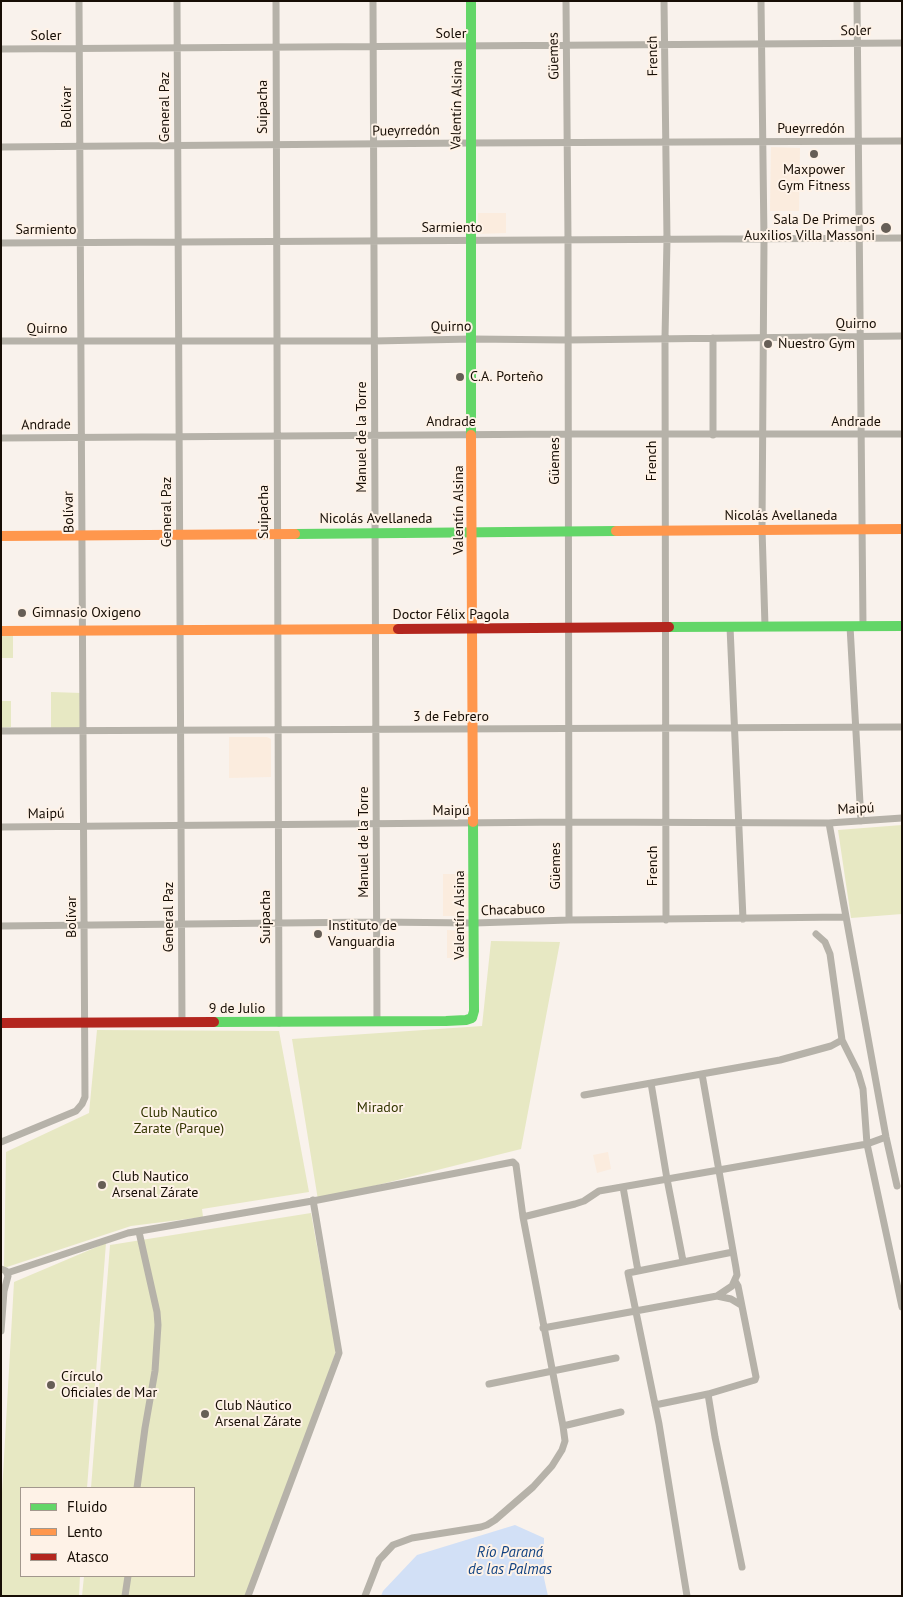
<!DOCTYPE html>
<meta charset="utf-8">
<style>
body{margin:0}
#map{position:relative;width:903px;height:1597px;overflow:hidden;background:#f9f2ec;font-family:"PT Sans",sans-serif}
canvas{display:block}
.frame{position:absolute;inset:0;border:2px solid #170e05;pointer-events:none}
.legend{position:absolute;left:20px;top:1487px;width:175px;height:90px;box-sizing:border-box;background:#fef2e7;border:1px solid #a2978d;margin:0;padding:6px 9px;list-style:none;font-size:15px;color:#170e05}
.legend li{display:flex;align-items:center;gap:10px;height:25px}
.legend b{width:25px;border:1px solid #a2978d}
</style>
<div id="map">
<canvas width="903" height="1597"></canvas>
<div class="frame"></div>
<ul class="legend">
<li><b style="height:6px;background:#63d668"></b>Fluido</li>
<li><b style="height:6px;background:#ff974d"></b>Lento</li>
<li><b style="height:6px;background:#b3261e"></b>Atasco</li>
</ul>
</div>
<script>
const g = document.querySelector('canvas').getContext('2d');
g.lineJoin = 'round';
function fillPath(path, color) { g.fillStyle = color; g.fill(path, 'evenodd'); }
const toPath = rows => new Path2D(rows.map(r => 'M' + r).join(''));
function stroke(path, color, width, dash) { g.strokeStyle = color; g.lineWidth = width; g.lineCap = dash ? 'butt' : 'round'; g.setLineDash(dash || []); g.stroke(path); }
function drawText(font, color, halo, rows, align = 'center') {
  g.font = font + ' "PT Sans",sans-serif'; g.lineWidth = 4; g.setLineDash([]); g.textBaseline = 'middle'; g.strokeStyle = halo; g.fillStyle = color; for (const [text, x, y, turn = 0] of rows) {
    g.save(); g.translate(x, y); g.rotate((+turn || 0) * Math.PI / 180); g.textAlign = isNaN(turn) ? turn : align; if (halo) g.strokeText(text, 0, 0); g.fillText(text, 0, 0); g.restore();
  }
}
const built = toPath([
 [771,147,800,148,799,211,770,211],
 [506,213,506,233,478,234,478,213],
 [229,737,267,737,271,739,271,777,229,778],
 [443,874,469,874,469,916,443,916],
 [447,930,469,931,468,958,447,958],
 [608,1152,611,1169,597,1173,593,1155]
]);
const green = toPath([
 [1,635,13,635,13,658,1,658],
 [51,692,82,693,81,730,51,730],
 [1,701,11,701,11,727,1,728],
 [902,825,902,914,851,918,838,830],
 [491,941,560,942,521,1149,318,1200,292,1039,482,1026],
 [97,1030,279,1031,309,1192,202,1209,203,1217,131,1226,4,1268,6,1152,89,1113],
 [311,1213,336,1351,251,1596,82,1596,84,1576,194,1576,194,1488,91,1488,110,1245],
 [106,1243,87,1488,21,1488,21,1576,80,1576,79,1596,1,1596,1,1510,14,1282]
]);
const water = toPath([
 [515,1525,544,1538,544,1578,548,1596,381,1596,383,1591,417,1555]
]);
const street = toPath([
 [177,1,182,1023],
 [276,1,279,1023],
 [373,1,377,1022],
 [566,1,568,240,569,920],
 [664,1,667,239,665,338,666,920],
 [761,1,764,240,762,529,765,626],
 [857,1,863,626],
 [1,49,902,43],
 [1,147,470,143,902,141],
 [1,243,902,238],
 [1,341,374,341,472,339,567,340,902,336],
 [713,435,713,338],
 [1,438,567,434,902,434],
 [850,626,861,821],
 [730,627,743,919],
 [1,731,902,727],
 [829,823,886,1137,897,1186],
 [1,827,569,822,829,823,902,818],
 [1,926,376,922,474,923,569,920,846,917],
 [816,934,825,942,830,954,842,1040,858,1072,863,1089,867,1144,902,1307],
 [651,1083,667,1179,683,1261],
 [584,1095,780,1060,831,1046,842,1040],
 [1,1142,76,1111,82,1104,85,1097,79,1],
 [623,1187,638,1271],
 [523,1217,575,1204,584,1201,599,1191,867,1144,886,1137],
 [1,1269,6,1271,8,1276,4,1291,1,1331],
 [7,1273,128,1233,318,1200,513,1162,516,1165,523,1217,563,1426,565,1441,562,1450,552,1466,533,1487,495,1520,487,1525,481,1527,412,1538,393,1545,379,1560,365,1596],
 [717,1296,731,1299,741,1305],
 [543,1328,717,1296,732,1286,737,1275,736,1268,702,1074],
 [489,1384,616,1358],
 [708,1394,715,1437,742,1567],
 [655,1405,708,1394,755,1380,756,1377,738,1286,735,1281],
 [563,1426,621,1412],
 [137,1488,145,1428,155,1371,158,1325,157,1312,139,1232],
 [125,1596,128,1576],
 [248,1596,339,1353,313,1200],
 [687,1596,659,1424,628,1273,733,1252]
]);
const fast = toPath([
 [471,1,471,435],
 [295,534,616,531],
 [669,627,902,626],
 [214,1022,446,1021,466,1020,472,1018,474,1011,473,822]
]);
const slow = toPath([
 [471,435,473,822],
 [616,531,902,529],
 [1,536,295,534],
 [1,631,398,629]
]);
const jam = toPath([
 [398,629,669,627],
 [1,1023,214,1022]
]);
const markers = [
 [814,154,5,"#665e56"],
 [886,228,6,"#665e56"],
 [768,344,5,"#665e56"],
 [460,377,5,"#665e56"],
 [22,613,5,"#665e56"],
 [318,934,5,"#665e56"],
 [102,1185,5,"#665e56"],
 [51,1385,5,"#665e56"],
 [205,1414,5,"#665e56"]
];
const streetNames = [
 ["Soler",856,31,-1],
 ["Soler",451,34],
 ["Soler",46,36],
 ["Güemes",554,56,-91],
 ["French",653,56,-91],
 ["Valentín Alsina",457,105,-89],
 ["Bolívar",67,107,-90],
 ["General Paz",165,107,-90],
 ["Suipacha",263,107,-90],
 ["Pueyrredón",811,129],
 ["Pueyrredón",406,131,-1],
 ["Sarmiento",452,228],
 ["Sarmiento",46,230],
 ["Quirno",856,324],
 ["Quirno",451,327,-1],
 ["Quirno",47,329],
 ["Andrade",451,422],
 ["Andrade",856,422],
 ["Andrade",46,425,-1],
 ["Manuel de la Torre",362,437,-90],
 ["Güemes",555,461,-90],
 ["French",652,461,-90],
 ["Valentín Alsina",459,510,-90],
 ["Bolívar",69,512,-91],
 ["General Paz",167,512,-90],
 ["Suipacha",264,512,-90],
 ["Nicolás Avellaneda",781,516],
 ["Nicolás Avellaneda",376,519],
 ["Doctor Félix Pagola",451,615],
 ["3 de Febrero",451,717],
 ["Maipú",856,809,-3],
 ["Maipú",451,811],
 ["Maipú",46,814,-1],
 ["Manuel de la Torre",364,842,-90],
 ["Güemes",556,866,-90],
 ["French",653,866,-90],
 ["Chacabuco",513,910,-2],
 ["Valentín Alsina",460,915,-90],
 ["Bolívar",72,917,-90],
 ["General Paz",169,917,-90],
 ["Suipacha",266,917,-90],
 ["9 de Julio",237,1009]
];
const poiNames = [
 ["Maxpower",814,170,"center"],
 ["Gym Fitness",814,186,"center"],
 ["Sala De Primeros",875,220,"right"],
 ["Auxilios Villa Massoni",875,236,"right"],
 ["Nuestro Gym",778,344],
 ["C.A. Porteño",470,377],
 ["Gimnasio Oxigeno",32,613],
 ["Instituto de",328,926],
 ["Vanguardia",328,942],
 ["Club Nautico",112,1177],
 ["Arsenal Zárate",112,1193],
 ["Círculo",61,1377],
 ["Oficiales de Mar",61,1393],
 ["Club Náutico",215,1406],
 ["Arsenal Zárate",215,1422]
];
const parkNames = [
 ["Mirador",380,1108],
 ["Club Nautico",179,1113],
 ["Zarate (Parque)",179,1129]
];
const waterNames = [
 ["Río Paraná",510,1553],
 ["de las Palmas",510,1570]
];
fillPath(built, '#fbecde');
fillPath(green, '#e7e8c3');
fillPath(water, '#d2e0f6');
stroke(street, '#b6b2a9', 7);
stroke(fast, '#63d668', 10);
stroke(slow, '#ff974d', 10);
stroke(jam, '#b3261e', 10);
for (const [x, y, r, color] of markers) { const dot = new Path2D(); dot.arc(x, y, r, 0, 2 * Math.PI); g.fillStyle = color; g.fill(dot); stroke(dot, '#fef2e7', 2); }
drawText('14px', '#170e05', '#fef2e7', streetNames);
drawText('14px', '#170e05', '#fef2e7', poiNames, 'left');
drawText('14px', '#323500', '#fef2e7', parkNames);
drawText('italic 15px', '#124382', '#fef2e7', waterNames);
</script>
